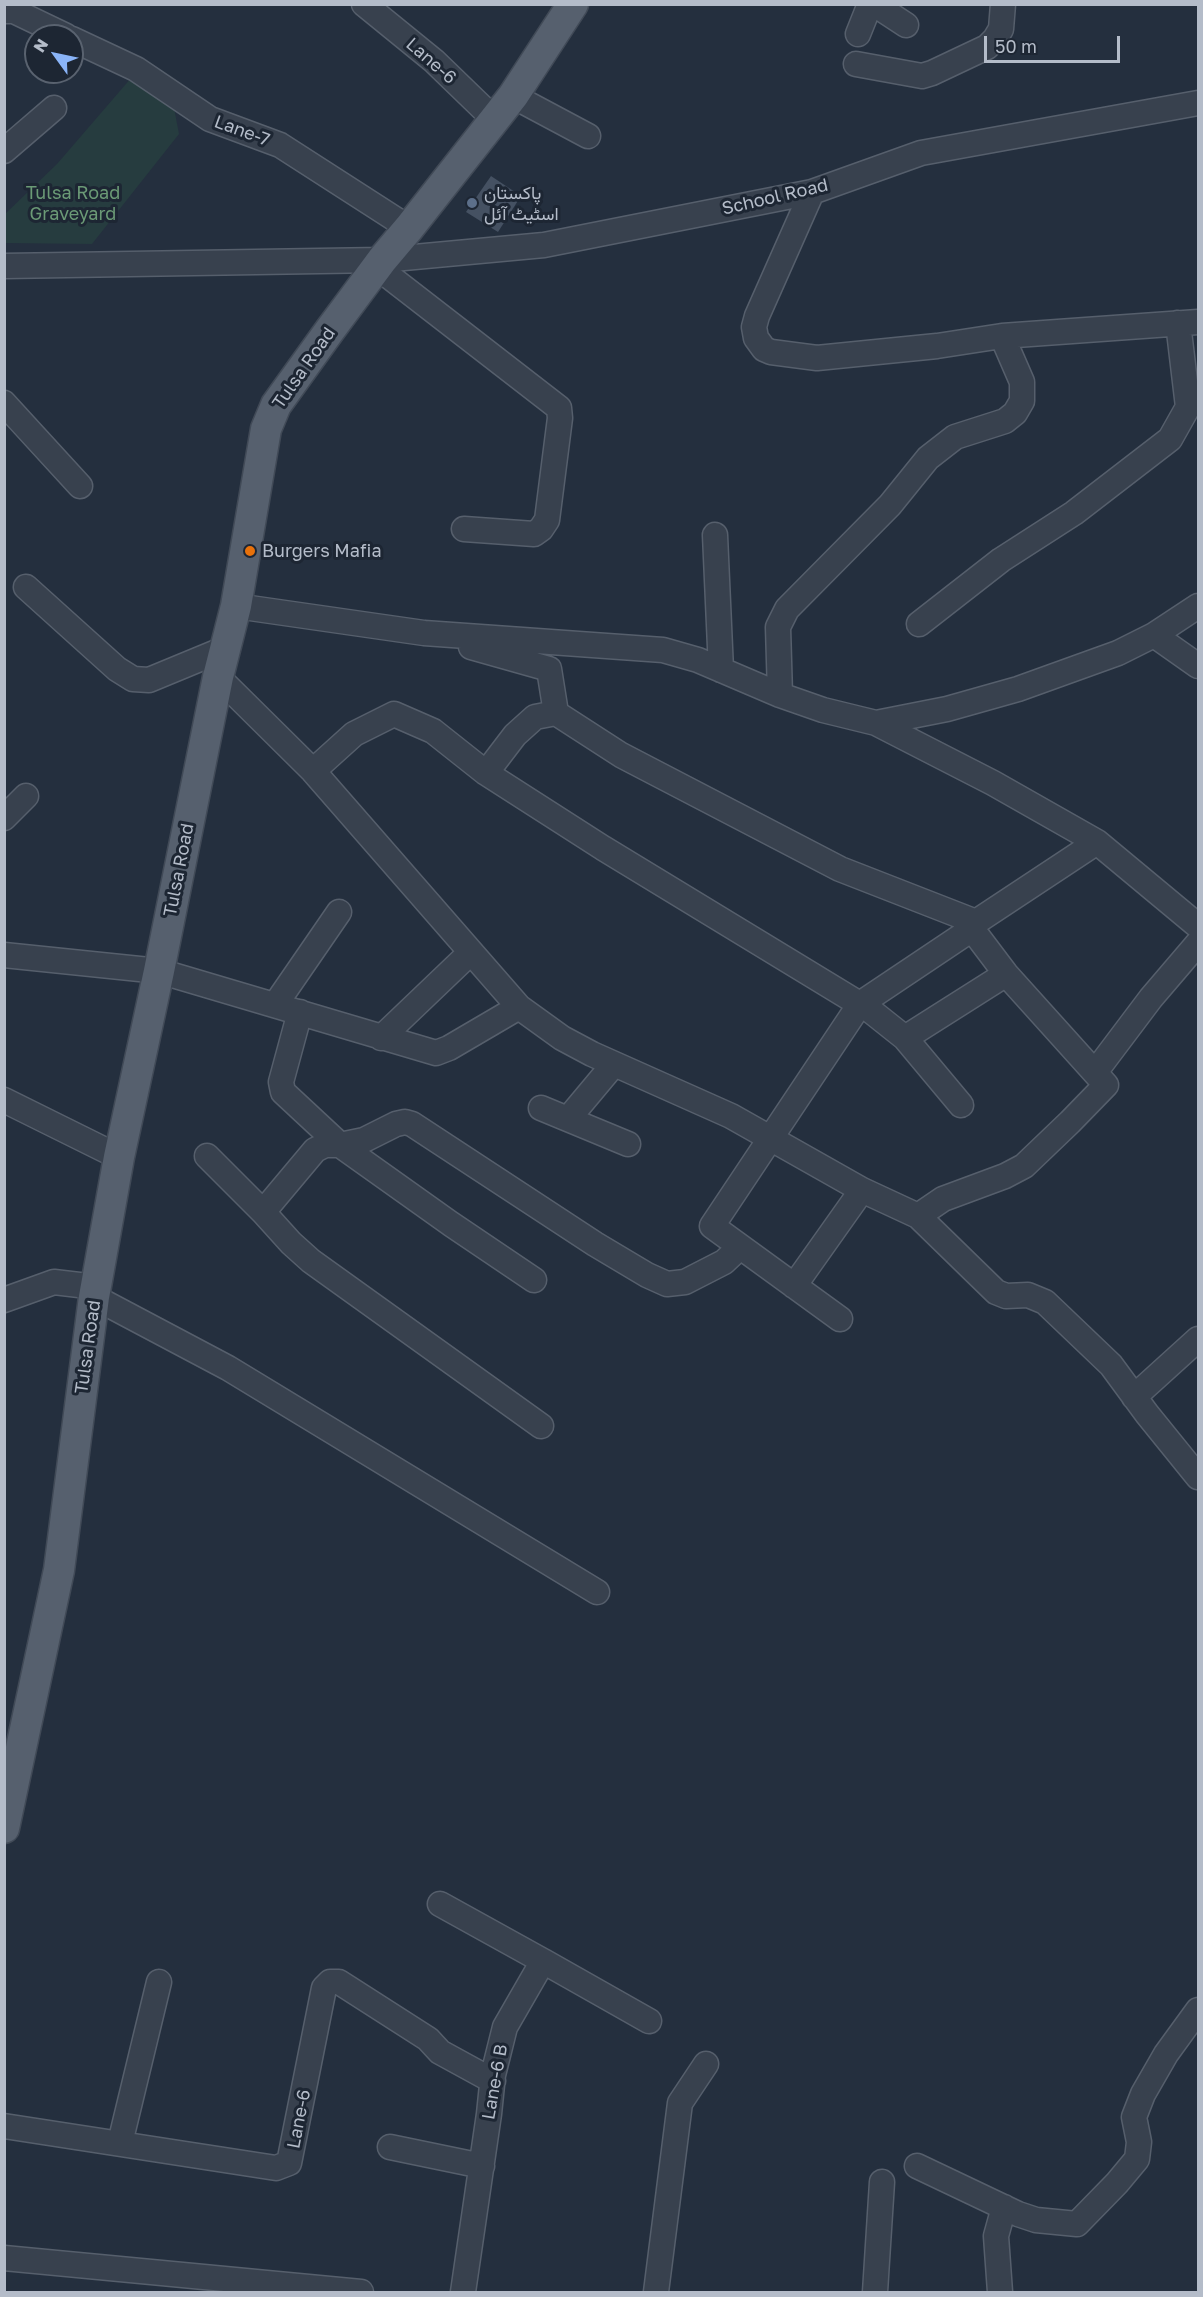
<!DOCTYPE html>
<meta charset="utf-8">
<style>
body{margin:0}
#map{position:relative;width:1203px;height:2297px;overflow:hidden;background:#242f3e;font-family:"Golos Text",sans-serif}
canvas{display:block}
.frame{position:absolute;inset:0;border:6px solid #b4bcc9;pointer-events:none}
.north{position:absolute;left:24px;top:24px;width:60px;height:60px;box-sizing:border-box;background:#1d2633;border:2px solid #59626f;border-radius:50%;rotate:303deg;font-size:16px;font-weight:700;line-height:24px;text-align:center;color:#b4bcc9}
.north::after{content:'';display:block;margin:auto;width:21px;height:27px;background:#8ab4f8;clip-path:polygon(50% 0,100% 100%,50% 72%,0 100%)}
.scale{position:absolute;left:984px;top:36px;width:136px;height:27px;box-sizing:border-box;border:3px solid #b4bcc9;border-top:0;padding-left:8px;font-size:18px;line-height:21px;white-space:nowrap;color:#b4bcc9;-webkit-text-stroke:4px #1d2633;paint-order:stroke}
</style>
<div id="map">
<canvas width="1203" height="2297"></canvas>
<div class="frame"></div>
<div class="north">N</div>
<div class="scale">50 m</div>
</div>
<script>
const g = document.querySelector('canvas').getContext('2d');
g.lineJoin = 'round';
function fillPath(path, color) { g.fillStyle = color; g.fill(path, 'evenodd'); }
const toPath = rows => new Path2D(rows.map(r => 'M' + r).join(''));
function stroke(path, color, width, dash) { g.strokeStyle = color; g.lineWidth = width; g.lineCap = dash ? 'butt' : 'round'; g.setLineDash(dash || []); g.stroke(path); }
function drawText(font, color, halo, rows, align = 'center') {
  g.font = font + ' "Golos Text",Vazirmatn,sans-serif'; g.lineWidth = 6; g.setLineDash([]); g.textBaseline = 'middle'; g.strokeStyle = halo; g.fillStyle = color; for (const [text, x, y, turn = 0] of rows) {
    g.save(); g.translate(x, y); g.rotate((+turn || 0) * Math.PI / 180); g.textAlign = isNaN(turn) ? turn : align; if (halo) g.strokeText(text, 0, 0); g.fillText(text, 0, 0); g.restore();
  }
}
const green = toPath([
 [138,70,171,92,179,134,92,244,5,243,5,214,57,164]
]);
const building = toPath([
 [491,176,521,196,498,232,466,212]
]);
const minor = toPath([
 [364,4,434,61,495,120],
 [874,4,906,25],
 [4,11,14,11,66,36],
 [858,34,870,4],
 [72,39,136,69,210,119,280,145,409,228],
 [856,64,922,76,932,73,987,47,995,39,1001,29,1003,4],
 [513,96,588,136],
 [4,151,54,108],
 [812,192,757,316,754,327,756,338,764,349,771,352,817,358,937,346,1002,336,1198,322],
 [4,266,382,260,544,245,812,192,921,153,1198,103],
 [377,267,559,408,560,418,547,520,541,529,534,534,464,529],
 [4,403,80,486],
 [715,535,721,670],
 [26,587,117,669,133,679,149,680,224,649],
 [236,606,424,633,663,650,698,660,780,695,823,710,876,723,947,709,1018,689,1118,653,1154,635,1198,606],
 [919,624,1001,560,1074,513,1170,439,1188,407,1178,323],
 [1154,635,1198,666],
 [471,647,549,669,556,713],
 [218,677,313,771,519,1007,562,1038,592,1054,731,1116,862,1190,918,1216,996,1292,1006,1296,1028,1295,1045,1302,1111,1365,1147,1414,1198,1477],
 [780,695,778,627,787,609,890,505,928,458,955,437,1005,421,1015,413,1022,401,1022,382,1002,336],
 [876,723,993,783,1097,842,1198,926],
 [313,771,354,734,394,714,433,731,486,773,603,848,871,1011,905,1038,961,1105],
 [486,773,515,735,535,717,556,713,621,755,840,869,976,922],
 [4,818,26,796],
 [4,955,159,971,436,1053,449,1048,519,1007],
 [275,1005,339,912],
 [300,1012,281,1082,283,1092,340,1145,451,1224,534,1280],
 [381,1038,470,953],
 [905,1038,1006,974],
 [1096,1071,1151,998,1198,943],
 [4,1100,119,1157],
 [541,1108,628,1144],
 [568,1119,614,1064],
 [207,1156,263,1212,291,1243,311,1261,541,1426],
 [263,1212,315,1150,325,1145,340,1145,364,1140,396,1124,405,1122,412,1124,595,1244,647,1275,667,1284,685,1282,724,1262,740,1247],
 [918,1216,943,1199,1005,1176,1024,1166,1070,1122,1106,1085,1006,974,972,929],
 [794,1286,862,1190],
 [94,1297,228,1368,597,1592],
 [4,1300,54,1282,96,1287],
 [840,1319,712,1226,860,1004,972,929,976,922,1097,842],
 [1134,1397,1198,1339],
 [440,1904,543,1961,505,2027,493,2075,489,2114,463,2292],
 [543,1961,649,2021],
 [4,2126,276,2168,289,2163,324,1988,330,1982,339,1982,428,2039,440,2052,493,2081],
 [120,2143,159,1982],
 [390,2147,482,2166],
 [917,2166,1018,2214,1036,2220,1077,2224,1117,2183,1137,2159,1139,2142,1134,2117,1143,2094,1166,2054,1198,2010],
 [4,2258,361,2292],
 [656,2292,680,2103,706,2064],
 [875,2292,882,2182],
 [1000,2292,996,2236,1004,2207]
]);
const major = toPath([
 [4,1828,59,1570,94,1297,119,1157,159,971,218,677,236,606,266,429,276,405,330,330,382,260,409,228,513,96,573,4]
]);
const markers = [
 [472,203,6,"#5c6f8a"],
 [250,551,6,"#e8710a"]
];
const streetNames = [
 ["Lane-6",431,61,41],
 ["Lane-7",242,131,20],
 ["School Road",775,197,-13],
 ["Tulsa Road",304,368,-55],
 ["Tulsa Road",179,870,-79],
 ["Tulsa Road",88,1347,-82],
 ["Lane-6 B",495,2082,-80],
 ["Lane-6",299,2119,-79]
];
const parkNames = [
 ["Tulsa Road",73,193],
 ["Graveyard",73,214]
];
const poiNames = [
 ["پاکستان",484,193],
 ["اسٹیٹ آئل",484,214],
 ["Burgers Mafia",262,551]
];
fillPath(green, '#263c3f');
fillPath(building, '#455162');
stroke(minor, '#565f6c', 27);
stroke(major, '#414a57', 33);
stroke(minor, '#38414e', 24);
stroke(major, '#56606e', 30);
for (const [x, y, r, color] of markers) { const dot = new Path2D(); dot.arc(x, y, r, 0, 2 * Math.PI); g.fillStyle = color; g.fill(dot); stroke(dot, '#1d2633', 2); }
drawText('18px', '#b4bcc9', '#1d2633', streetNames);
drawText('18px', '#6b9a76', '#1d2633', parkNames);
drawText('18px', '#b4bcc9', '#1d2633', poiNames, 'left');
</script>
